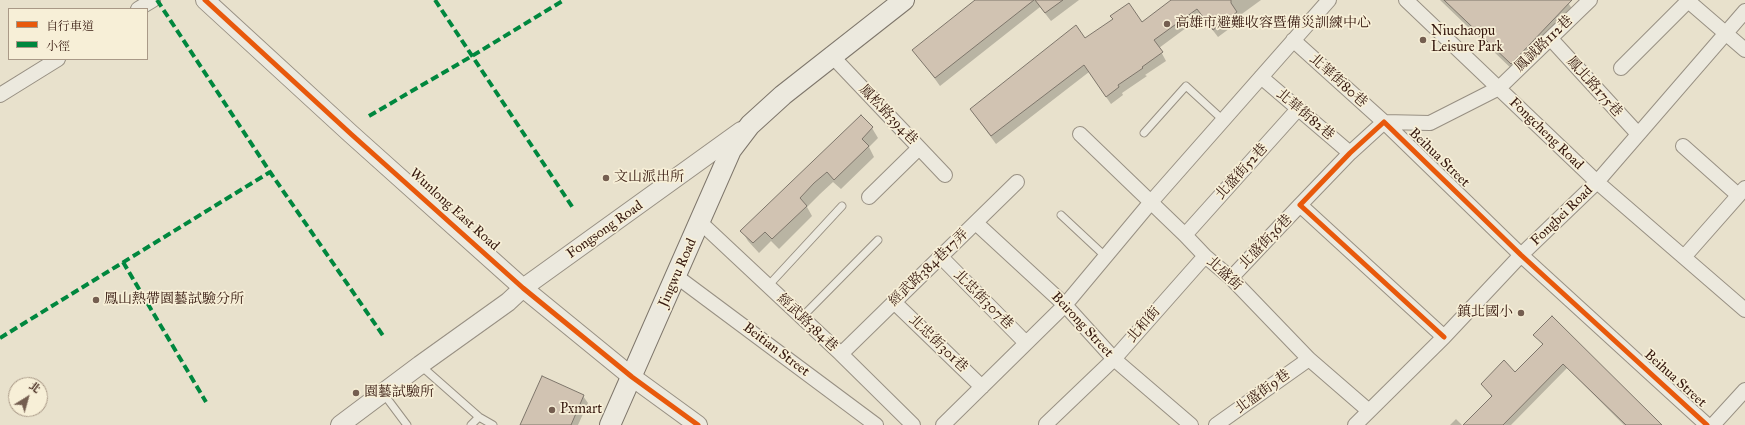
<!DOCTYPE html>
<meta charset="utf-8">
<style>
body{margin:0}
#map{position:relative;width:1745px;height:425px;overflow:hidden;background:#e8e1cc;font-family:"IM FELL Great Primer","Noto Serif TC",serif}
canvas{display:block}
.legend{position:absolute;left:8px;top:8px;width:140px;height:52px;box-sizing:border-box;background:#f7efd7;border:1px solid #a99987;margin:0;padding:5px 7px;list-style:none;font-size:12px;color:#35180e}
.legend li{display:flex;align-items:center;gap:8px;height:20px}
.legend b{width:20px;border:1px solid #a99987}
.north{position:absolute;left:8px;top:377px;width:40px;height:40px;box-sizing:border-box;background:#f7efd7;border:1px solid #a99987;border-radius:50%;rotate:37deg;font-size:11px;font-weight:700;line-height:16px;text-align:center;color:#35180e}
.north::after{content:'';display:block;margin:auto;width:14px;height:18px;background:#745e50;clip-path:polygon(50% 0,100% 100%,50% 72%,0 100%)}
</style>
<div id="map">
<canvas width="1745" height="425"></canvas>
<ul class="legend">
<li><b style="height:5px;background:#e8590c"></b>自行車道</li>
<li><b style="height:5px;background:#00873e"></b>小徑</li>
</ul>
<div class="north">北</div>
</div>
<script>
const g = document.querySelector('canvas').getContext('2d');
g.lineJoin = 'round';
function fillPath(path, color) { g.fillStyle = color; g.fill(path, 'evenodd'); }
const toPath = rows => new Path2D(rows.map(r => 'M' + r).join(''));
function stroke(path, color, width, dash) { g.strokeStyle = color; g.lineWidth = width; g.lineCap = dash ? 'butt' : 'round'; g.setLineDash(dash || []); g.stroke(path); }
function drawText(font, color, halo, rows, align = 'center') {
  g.font = font + ' "IM FELL Great Primer","Noto Serif TC",serif'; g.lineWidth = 3.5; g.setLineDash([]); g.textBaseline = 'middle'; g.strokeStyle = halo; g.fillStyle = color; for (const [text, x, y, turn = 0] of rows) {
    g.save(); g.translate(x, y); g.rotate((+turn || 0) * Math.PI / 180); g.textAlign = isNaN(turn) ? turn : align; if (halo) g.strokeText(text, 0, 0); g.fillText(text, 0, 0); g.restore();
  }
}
const shadow = toPath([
 [977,0,1079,0,1051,21,1040,7,940,86,914,50],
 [1173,0,1261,0,1239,16,1241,20,1218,37,1202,16,1159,48,1166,61,1145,75,1147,76,1122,93,1123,95,1111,104,1089,72,996,144,971,110,1085,39,1142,24],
 [1440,0,1566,0,1575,13,1517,74],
 [861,116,872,128,878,138,869,147,874,157,841,189,833,182,820,194,807,207,812,216,779,249,771,241,759,253,748,241,742,231],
 [1535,335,1661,425,1624,425,1567,368,1511,425,1465,425,1492,397,1482,384,1515,373,1543,345],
 [583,396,588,403,578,425,521,425],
 [1456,419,1462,425,1450,425]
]);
const building = toPath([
 [975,0,1034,0,935,78,912,50,975,0],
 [1035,0,1063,0,1045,13,1035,0],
 [1171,0,1231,0,1231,3,1237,12,1213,30,1197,9,1154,40,1163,52,1142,67,1143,68,1118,85,1119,87,1106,97,1084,65,991,136,970,109,1076,25,1085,38,1113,19,1110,16,1129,3,1142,22,1171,0],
 [1444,0,1572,0,1511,64,1444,0],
 [861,115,873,127,862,139,869,146,834,180,827,172,814,183,800,198,807,206,772,239,765,232,753,243,740,231,861,115],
 [1552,316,1662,425,1626,425,1563,364,1503,425,1463,425,1492,396,1481,384,1504,360,1515,372,1543,344,1533,335,1552,316],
 [542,376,584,395,571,425,520,425,542,376]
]);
const service = toPath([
 [1144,133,1186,86,1223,120],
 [1061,215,1106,257],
 [768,286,842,206],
 [802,317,878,240],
 [420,365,479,417,493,425],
 [383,393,407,425],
 [471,425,479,417]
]);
const minor = toPath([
 [1406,0,1597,182,1745,310],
 [1687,0,1745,50],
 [138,9,153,0],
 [1551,39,1638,134],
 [1293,40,1384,122,1430,123,1499,88,1590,0],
 [832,56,945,175],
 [1621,68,1688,1],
 [1261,77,1350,153],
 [0,95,58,59],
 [1080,134,1185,235,1205,256,1231,278,1309,359,1369,411],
 [1683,146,1738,195],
 [869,197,919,148],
 [700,222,841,354,913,425],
 [976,223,1065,305,1114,359,1191,425],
 [1185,235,1298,109],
 [941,257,1026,343],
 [1684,257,1745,188],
 [676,276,876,425],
 [1231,278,1300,205],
 [894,302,982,387],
 [1444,337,1300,205,1350,153,1384,122,1521,255,1707,425],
 [841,354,1017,182],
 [1046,424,1114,359,1205,256],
 [943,425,1065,305,1151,202,1329,0],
 [1216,425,1309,359],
 [1355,425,1444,337,1521,255,1597,182,1745,11],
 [1713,425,1745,390]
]);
const tertiary = toPath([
 [205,0,351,134,523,288,632,377,698,425],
 [340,425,420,365,508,302,523,288,741,131]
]);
const secondary = toPath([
 [610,425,731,150,750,125,783,95,904,0]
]);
const quiet = toPath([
 [157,0,270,172,384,337],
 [435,0,573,208],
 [369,116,472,56,564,0],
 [123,262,206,402],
 [0,338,270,172]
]);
const cycleway = toPath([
 [205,0,351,134,523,288,632,377,698,425],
 [1444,337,1300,205,1350,153,1384,122,1521,255,1707,425]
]);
const markers = [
 [1167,24,4,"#745e50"],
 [1423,40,4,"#745e50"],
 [606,178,4,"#745e50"],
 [96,300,4,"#745e50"],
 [1521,313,4,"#745e50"],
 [356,393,4,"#745e50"],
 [552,410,4,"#745e50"]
];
const poiNames = [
 ["高雄市避難收容暨備災訓練中心",1175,24],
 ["Niuchaopu",1431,32],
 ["Leisure Park",1431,48],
 ["文山派出所",614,178],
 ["鳳山熱帶園藝試驗分所",104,300],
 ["鎮北國小",1513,313,"right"],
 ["園藝試驗所",364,393],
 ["Pxmart",560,410]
];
const streetNames = [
 ["鳳誠路112巷",1544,44,-44],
 ["北華街80巷",1338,81,42],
 ["鳳北路175巷",1594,87,48],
 ["鳳松路394巷",888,115,46],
 ["北華街82巷",1305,115,40],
 ["Fongcheng Road",1546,134,44],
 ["Beihua Street",1439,158,44],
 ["北盛街52巷",1242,172,-48],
 ["Wunlong East Road",454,210,42],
 ["Fongbei Road",1562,216,-44],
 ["Fongsong Road",605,230,-35],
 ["北盛街36巷",1266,242,-46],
 ["經武路384巷17弄",929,268,-44],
 ["Jingwu Road",678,273,-66],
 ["北盛街",1224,274,43],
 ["北忠街307巷",983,300,45],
 ["經武路384巷",807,323,43],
 ["Beirong Street",1082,325,47],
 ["北和街",1144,325,-49],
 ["北忠街301巷",938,344,44],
 ["Beitian Street",776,350,37],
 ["Beihua Street",1675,379,42],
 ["北盛街9巷",1263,392,-36]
];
fillPath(shadow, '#0003');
fillPath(building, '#d1c3b2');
stroke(building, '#7e766b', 1);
stroke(service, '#989083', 9);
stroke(minor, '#989083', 16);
stroke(tertiary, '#989083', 20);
stroke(secondary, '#7e766b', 22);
stroke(service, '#ece9de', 7);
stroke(minor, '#ece9de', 14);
stroke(tertiary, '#ece9de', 18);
stroke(secondary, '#ece9de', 20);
stroke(quiet, '#00873e', 4, [8, 4]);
stroke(cycleway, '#e8590c', 5);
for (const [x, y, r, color] of markers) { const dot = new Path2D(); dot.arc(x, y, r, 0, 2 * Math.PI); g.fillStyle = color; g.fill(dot); stroke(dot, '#f7efd7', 1.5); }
drawText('14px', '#35180e', '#f7efd7', poiNames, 'left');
drawText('14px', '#35180e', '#f7efd7', streetNames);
</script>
